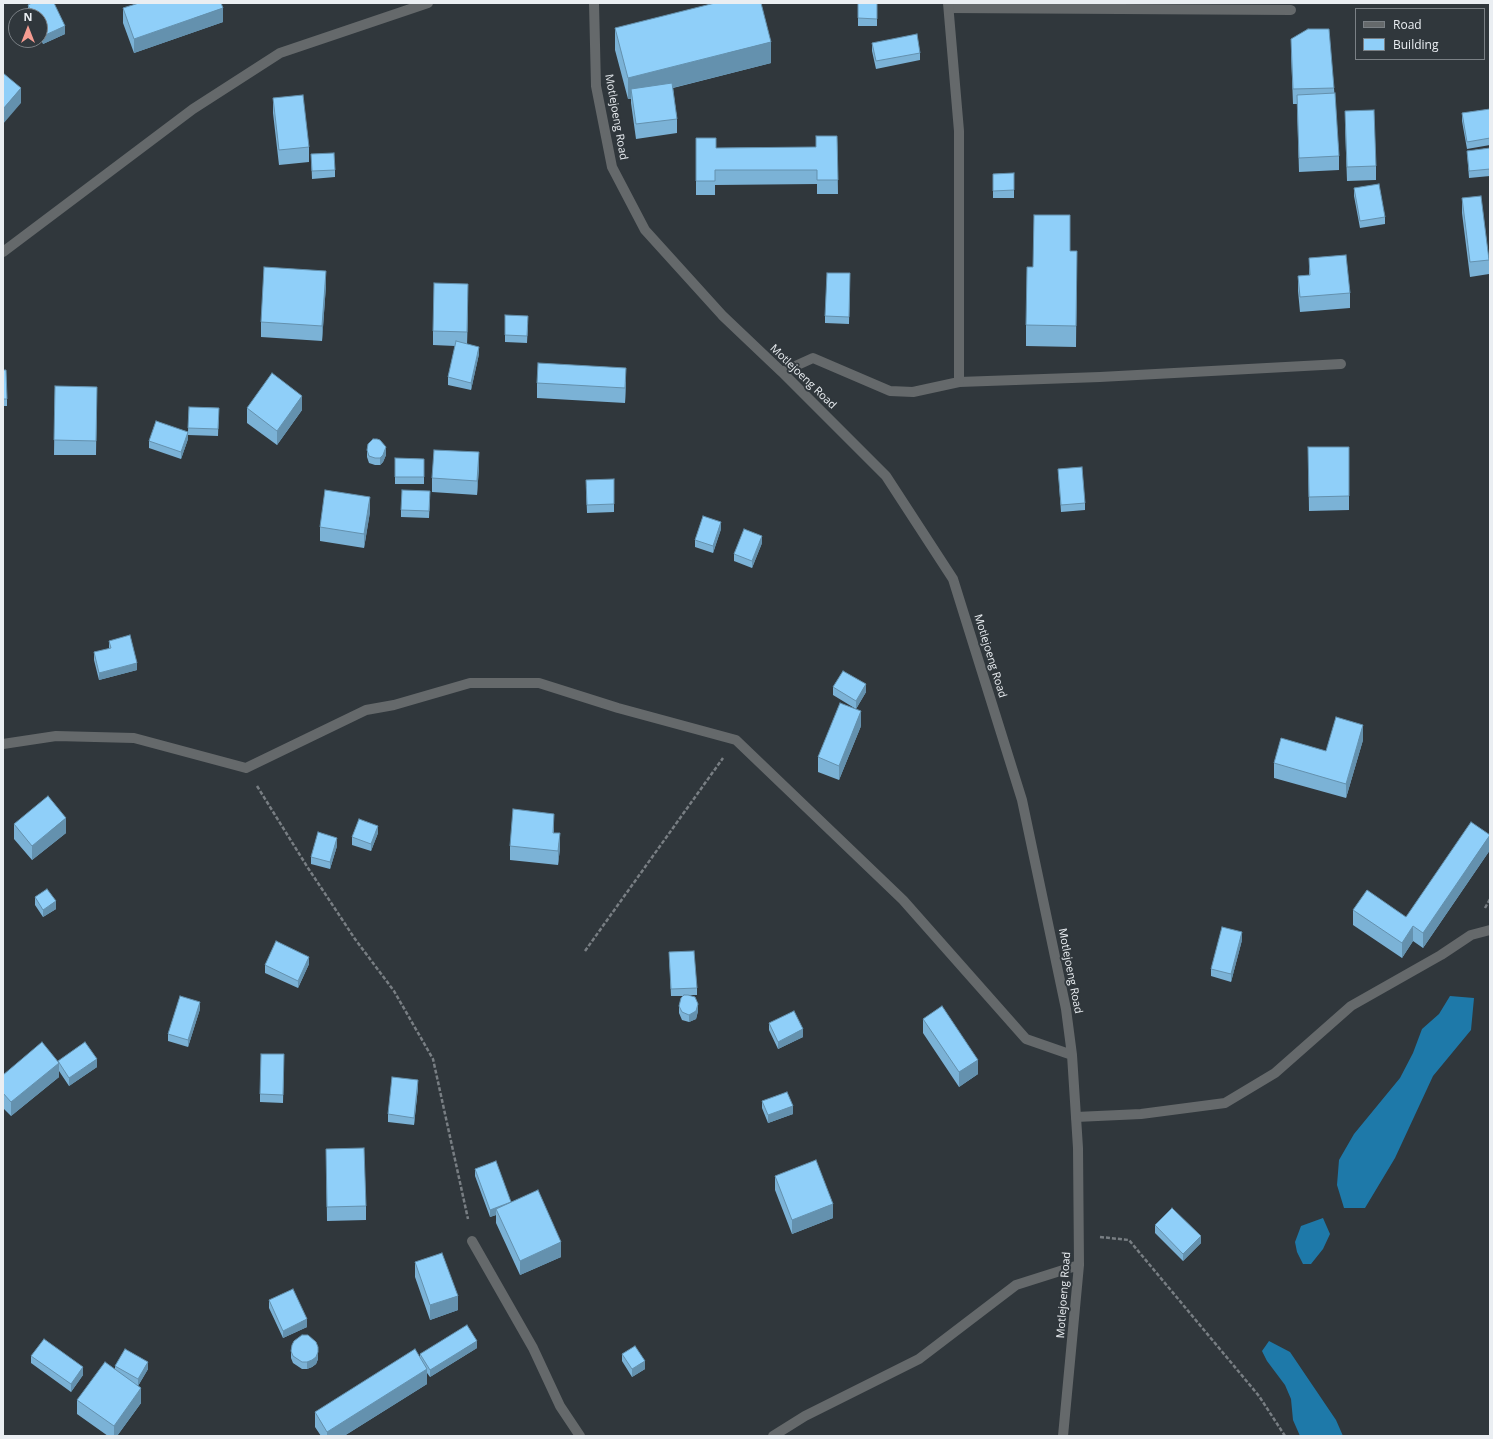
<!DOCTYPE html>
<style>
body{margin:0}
#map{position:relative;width:1493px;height:1439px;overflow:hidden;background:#30373c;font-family:"Open Sans",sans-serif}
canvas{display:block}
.frame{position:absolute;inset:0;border:4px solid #eaeef2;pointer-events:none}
.legend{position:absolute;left:1355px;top:8px;width:130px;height:52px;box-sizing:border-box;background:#30373c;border:1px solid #7a8085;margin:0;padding:5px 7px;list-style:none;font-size:12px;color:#eaeef2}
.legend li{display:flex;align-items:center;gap:8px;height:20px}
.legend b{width:20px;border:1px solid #7a8085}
.north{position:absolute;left:8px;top:8px;width:40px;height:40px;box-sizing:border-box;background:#30373c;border:1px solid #7a8085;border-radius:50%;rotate:0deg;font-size:11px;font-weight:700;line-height:16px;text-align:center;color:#eaeef2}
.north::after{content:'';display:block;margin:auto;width:14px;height:18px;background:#f59c91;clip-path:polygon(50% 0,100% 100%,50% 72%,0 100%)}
</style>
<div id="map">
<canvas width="1493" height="1439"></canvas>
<div class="frame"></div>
<ul class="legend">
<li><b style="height:5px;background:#65696b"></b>Road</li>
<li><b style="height:11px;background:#8fcff9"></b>Building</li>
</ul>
<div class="north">N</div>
</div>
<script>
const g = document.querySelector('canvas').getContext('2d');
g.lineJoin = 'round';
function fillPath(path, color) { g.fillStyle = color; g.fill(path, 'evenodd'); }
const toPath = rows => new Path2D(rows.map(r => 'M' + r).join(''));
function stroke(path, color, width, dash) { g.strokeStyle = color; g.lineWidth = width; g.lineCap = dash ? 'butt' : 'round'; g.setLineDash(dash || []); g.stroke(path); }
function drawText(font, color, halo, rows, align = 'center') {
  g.font = font + ' "Open Sans",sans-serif'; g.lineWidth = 4; g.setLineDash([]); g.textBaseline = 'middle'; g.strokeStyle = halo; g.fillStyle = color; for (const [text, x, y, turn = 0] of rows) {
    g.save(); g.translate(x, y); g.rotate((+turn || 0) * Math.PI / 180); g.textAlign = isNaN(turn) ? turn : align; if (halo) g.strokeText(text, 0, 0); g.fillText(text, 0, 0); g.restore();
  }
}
const forest = toPath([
 [1450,996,1474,998,1471,1030,1433,1076,1395,1158,1365,1208,1344,1208,1337,1185,1339,1160,1354,1134,1400,1078,1413,1053,1422,1029,1439,1014],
 [1323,1218,1330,1234,1323,1249,1311,1264,1303,1264,1297,1252,1295,1242,1301,1226],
 [1269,1341,1290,1352,1336,1420,1343,1436,1300,1436,1293,1420,1291,1399,1285,1385,1267,1361,1262,1351]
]);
const path = toPath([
 [257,786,308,868,355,939,394,991,433,1059,468,1219],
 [1485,908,1490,899],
 [585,951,723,758],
 [1100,1237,1129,1240,1259,1396,1285,1436]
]);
const lane = toPath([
 [949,8,1291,10],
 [959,382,1100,377,1341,364],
 [1076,1117,1141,1114,1225,1103,1275,1073,1351,1006,1441,955,1471,935,1490,930],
 [472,1241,533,1348,560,1406,580,1436]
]);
const street = toPath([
 [594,3,596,86,612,167,645,230,722,315,782,372,886,476,953,579,1022,800,1066,1009,1072,1055,1078,1148,1079,1265,1063,1436],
 [3,252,193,109,280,53,428,3],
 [782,372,813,358,890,391,913,392,959,382,959,131,948,3],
 [3,744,56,736,134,738,246,768,366,710,394,705,470,683,539,683,618,708,736,740,903,900,1026,1039,1072,1055],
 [773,1436,805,1416,919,1359,1016,1285,1079,1265]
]);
const wall = toPath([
 [858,3,877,3,877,26,858,26],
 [28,5,65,34,43,44,40,37,40,16,30,16,28,12],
 [123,8,223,22,134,53,123,23],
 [615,28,771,63,673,88,677,119,677,133,636,139,631,103,631,99,628,99,615,50],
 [1291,39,1334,88,1339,156,1339,170,1299,172,1297,104,1293,104,1291,53],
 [872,43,920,53,920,60,876,69,872,51],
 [273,98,309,147,309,162,279,165,273,113],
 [1490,109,1490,145,1467,149,1462,121,1462,113],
 [1345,111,1376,166,1376,180,1347,181,1345,125],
 [837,136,838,194,817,194,817,184,715,185,715,195,696,195,696,138,716,148,816,147],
 [1490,148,1490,176,1469,178,1467,151],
 [311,154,335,170,335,177,312,179],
 [1014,173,1014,198,993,198,993,174],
 [1354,188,1385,217,1385,224,1360,228,1354,196],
 [1462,198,1489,260,1489,274,1470,277,1462,213],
 [1070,251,1077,251,1076,347,1026,346,1026,325,1033,267],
 [1309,258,1350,293,1350,308,1300,312,1298,291,1298,276,1309,275],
 [850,273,849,324,825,323,825,316],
 [326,285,322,341,261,337,261,322],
 [468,299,467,344,479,354,471,390,448,385,448,377,455,346,433,345,433,331],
 [505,315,528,323,527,343,505,342],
 [3,370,7,399,7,406,3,406],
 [626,382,625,403,537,398,537,383],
 [55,386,97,387,96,455,54,455],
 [189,407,219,408,218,436,188,435,188,439,181,459,149,448,149,441,188,432],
 [247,408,302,410,277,445,247,423],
 [1308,447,1349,447,1349,510,1309,511],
 [367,450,386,455,383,462,380,465,375,465,369,463,367,457],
 [395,458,424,459,424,484,395,484],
 [479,467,477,495,432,492,432,478],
 [1058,469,1085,503,1085,510,1061,512],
 [614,479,614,512,587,513,586,487],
 [430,498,429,518,401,517,401,510],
 [370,512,364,548,320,541,320,527],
 [721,529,713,553,695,547,695,540],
 [762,543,752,568,734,561,734,554],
 [109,641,137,670,99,680,94,660,94,652,109,649],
 [833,687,866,692,856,709,833,695],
 [861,726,839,780,818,772,818,757],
 [1363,740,1346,798,1274,778,1274,763,1326,751],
 [14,824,66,833,32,860,14,839],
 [554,828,554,833,560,848,558,865,510,860,510,846],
 [378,833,371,851,352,845,352,837],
 [337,846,330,869,311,864,311,857],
 [1490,850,1423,948,1413,941,1402,958,1353,925,1353,910,1406,917],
 [35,897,56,909,43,917,35,905],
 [1242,940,1231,982,1211,976,1211,969],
 [669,952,697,988,697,995,689,995,698,1011,696,1019,689,1022,682,1020,679,1013,679,1006,684,996,671,996],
 [309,964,298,988,265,973,265,965],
 [200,1009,188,1047,168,1041,168,1034],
 [923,1019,978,1074,959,1087,923,1033],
 [769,1023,803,1037,778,1049,769,1030],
 [284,1054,283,1103,260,1102,260,1094],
 [58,1061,97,1067,69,1086,59,1071,59,1077,11,1116,3,1108,3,1075],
 [418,1087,414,1125,388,1122,388,1114],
 [762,1101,793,1114,768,1123,762,1108],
 [326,1149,366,1206,366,1220,327,1221],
 [475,1169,511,1202,561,1257,520,1275,496,1223,496,1215,490,1217,475,1176],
 [775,1176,833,1218,792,1234,775,1190],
 [1155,1225,1201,1243,1183,1261,1155,1233],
 [415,1262,458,1310,430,1320,415,1277],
 [269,1300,307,1327,283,1338,269,1308],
 [477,1348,430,1377,427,1373,427,1384,344,1436,321,1436,315,1427,315,1412,420,1358,420,1354],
 [291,1351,318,1354,318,1359,316,1364,312,1367,307,1369,302,1369,293,1363,291,1358],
 [622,1354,645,1369,632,1377,622,1361],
 [31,1356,83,1375,71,1392,31,1363],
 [115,1366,148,1369,138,1386,141,1403,117,1436,108,1436,77,1414,77,1400,115,1369]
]);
const shadedWall = toPath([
 [223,8,223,22,134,53,134,39],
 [65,26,65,34,43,44,43,36],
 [771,42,771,63,632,98,631,89,631,99,628,99,628,78],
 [21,88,21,103,3,124,3,109],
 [326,271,326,285,322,341,322,326],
 [468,284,468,299,467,346,467,332],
 [479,347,479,354,471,390,471,383],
 [626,368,626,382,625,403,625,388],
 [302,396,302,410,277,445,277,431],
 [188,432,188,439,181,459,181,452],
 [386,447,386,455,383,462,380,465,380,458],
 [479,452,479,467,477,495,477,481],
 [370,497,370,512,364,548,364,534],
 [721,522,721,529,713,553,713,546],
 [762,536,762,543,752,568,752,561],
 [137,663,137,670,99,680,99,673],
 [866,684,866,692,856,709,856,701],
 [861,711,861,726,839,780,839,766],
 [1363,725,1363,740,1346,798,1346,784],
 [554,814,554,828,553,847,553,833],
 [66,818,66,833,32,860,32,846],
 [378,826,378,833,371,851,371,844],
 [560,833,560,848,558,865,558,851],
 [1490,835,1490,850,1423,948,1423,933],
 [337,838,337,846,330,869,330,862],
 [56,901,56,909,43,917,43,910],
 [1413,926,1413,941,1402,958,1402,943],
 [1242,932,1242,940,1231,982,1231,974],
 [309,957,309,964,298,988,298,981],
 [200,1002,200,1009,188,1047,188,1040],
 [698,1004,698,1011,696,1019,689,1022,689,1015],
 [803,1029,803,1037,778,1049,778,1042],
 [97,1059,97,1067,69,1086,69,1078],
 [978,1060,978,1074,959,1087,959,1072],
 [59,1063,59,1077,11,1116,11,1102],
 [418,1080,418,1087,414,1125,414,1118],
 [793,1106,793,1114,768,1123,768,1115],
 [511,1202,496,1209,496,1215,490,1217,490,1210],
 [833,1204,833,1218,792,1234,792,1220],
 [1201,1236,1201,1243,1183,1261,1183,1254],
 [561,1242,561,1257,520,1275,520,1261],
 [458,1296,458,1310,430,1320,430,1305],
 [307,1319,307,1327,283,1338,283,1331],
 [477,1341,477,1348,430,1377,430,1370],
 [318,1347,318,1359,316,1364,312,1367,307,1369,307,1362],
 [645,1361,645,1369,632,1377,632,1369],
 [148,1362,148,1369,138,1386,138,1379],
 [83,1367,83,1375,71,1392,71,1384],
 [427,1369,427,1384,344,1436,327,1436,327,1432],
 [141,1388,141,1403,117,1436,114,1436,114,1426]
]);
const building = toPath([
 [32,3,54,3,65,26,43,36,40,30,40,16,33,16,28,5,32,3],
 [139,3,221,3,223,8,134,39,123,8,139,3],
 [715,3,761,3,771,42,628,78,615,28,715,3],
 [858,3,877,3,877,19,858,18,858,3],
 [1308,29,1329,29,1334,88,1293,89,1291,39,1308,29],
 [917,34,920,53,876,61,872,43,917,34],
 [3,73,21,88,3,109,3,73],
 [672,83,677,119,636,124,631,89,672,83],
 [1335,93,1339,156,1299,158,1297,95,1335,93],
 [303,95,309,147,279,150,273,98,303,95],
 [1490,109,1490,138,1467,142,1462,113,1490,109],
 [1374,110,1376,166,1347,167,1345,111,1374,110],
 [816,136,837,136,838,180,817,180,817,170,715,170,715,181,696,181,696,138,716,138,716,148,816,147,816,136],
 [1490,148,1490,169,1469,171,1467,151,1490,148],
 [334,153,335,170,312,171,311,154,334,153],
 [1014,173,1014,190,993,191,993,174,1014,173],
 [1379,184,1385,217,1360,221,1354,188,1379,184],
 [1481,196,1489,260,1470,262,1462,198,1481,196],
 [1034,215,1070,215,1070,251,1077,251,1076,326,1026,325,1027,267,1033,267,1034,215],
 [1346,255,1350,293,1300,297,1298,276,1310,275,1309,258,1346,255],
 [264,267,326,271,322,326,261,322,264,267],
 [827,273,850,273,849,317,825,316,827,273],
 [434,283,468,284,467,332,433,331,434,283],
 [505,315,528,316,527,336,505,335,505,315],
 [456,341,479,347,471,383,448,377,456,341],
 [538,363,626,368,625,388,537,383,538,363],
 [3,370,6,370,7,399,3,399,3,370],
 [272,373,302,396,277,431,247,408,272,373],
 [55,386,97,387,96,441,54,440,55,386],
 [189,407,219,408,218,429,188,428,189,407],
 [156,421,188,432,181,452,149,441,156,421],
 [373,439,377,439,380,440,386,447,383,455,380,458,375,458,369,456,367,450,368,444,373,439],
 [1308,447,1349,447,1349,496,1309,497,1308,447],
 [434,450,479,452,477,481,432,478,434,450],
 [395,458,424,459,424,477,395,477,395,458],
 [1082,467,1085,503,1061,505,1058,469,1082,467],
 [614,479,614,504,587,505,586,480,614,479],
 [325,490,370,497,364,534,320,527,325,490],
 [402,490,430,491,429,511,401,510,402,490],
 [703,516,721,522,713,546,695,540,703,516],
 [744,529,762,536,752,561,734,554,744,529],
 [130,635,137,663,99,673,94,652,111,648,109,641,130,635],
 [843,671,866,684,856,701,833,687,843,671],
 [840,703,861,711,839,766,818,757,840,703],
 [1336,717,1363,725,1346,784,1274,763,1281,738,1326,751,1336,717],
 [48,796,66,818,32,846,14,824,48,796],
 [513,809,554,814,553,833,560,833,558,851,510,846,513,809],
 [359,819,378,826,371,844,352,837,359,819],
 [1471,822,1490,835,1423,933,1413,926,1402,943,1353,910,1367,890,1406,917,1471,822],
 [318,832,337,838,330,862,311,857,318,832],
 [47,889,56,901,43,910,35,897,47,889],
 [1222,927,1242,932,1231,974,1211,969,1222,927],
 [276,941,309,957,298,981,265,965,276,941],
 [694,951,697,988,671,989,669,952,694,951],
 [684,995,688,995,695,997,698,1004,696,1011,689,1015,682,1012,679,1006,681,998,684,995],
 [180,996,200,1002,188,1040,168,1034,180,996],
 [942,1006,978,1060,959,1072,923,1019,942,1006],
 [794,1011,803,1029,778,1042,769,1023,794,1011],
 [42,1042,59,1063,11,1102,3,1093,3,1075,42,1042],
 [85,1042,97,1059,69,1078,58,1061,85,1042],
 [261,1054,284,1054,283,1095,260,1094,261,1054],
 [392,1077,418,1080,414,1118,388,1114,392,1077],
 [787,1092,793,1106,768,1115,762,1101,787,1092],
 [364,1148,366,1206,327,1207,326,1149,364,1148],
 [816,1160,833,1204,792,1220,775,1176,816,1160],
 [496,1161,511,1202,490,1210,475,1169,496,1161],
 [538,1190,561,1242,520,1261,496,1209,538,1190],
 [1172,1208,1201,1236,1183,1254,1155,1225,1172,1208],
 [442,1253,458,1296,430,1305,415,1262,442,1253],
 [293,1289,307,1319,283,1331,269,1300,293,1289],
 [467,1325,477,1341,430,1370,420,1354,467,1325],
 [302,1335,308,1335,316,1342,318,1347,318,1352,316,1357,312,1360,307,1362,302,1362,293,1356,291,1351,292,1345,294,1341,302,1335],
 [44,1339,83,1367,71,1384,31,1356,44,1339],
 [635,1346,645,1361,632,1369,622,1354,635,1346],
 [125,1349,148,1362,138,1379,115,1366,125,1349],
 [415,1349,427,1369,327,1432,315,1412,415,1349],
 [105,1362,141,1388,114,1426,77,1400,105,1362]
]);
const streetNames = [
 ["Motlejoeng Road",616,117,80],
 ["Motlejoeng Road",803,377,44],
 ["Motlejoeng Road",990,656,73],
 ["Motlejoeng Road",1070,971,79],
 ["Motlejoeng Road",1064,1295,-86]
];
fillPath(forest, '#1e79a9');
stroke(path, '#787e83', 2.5, [4, 2]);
stroke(lane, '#65696b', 10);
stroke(street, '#65696b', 10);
fillPath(wall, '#7bb2d6');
fillPath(shadedWall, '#6491ae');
fillPath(building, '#8fcff9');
stroke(building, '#6491ae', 1);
drawText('11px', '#eaeef2', '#30373c', streetNames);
</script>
